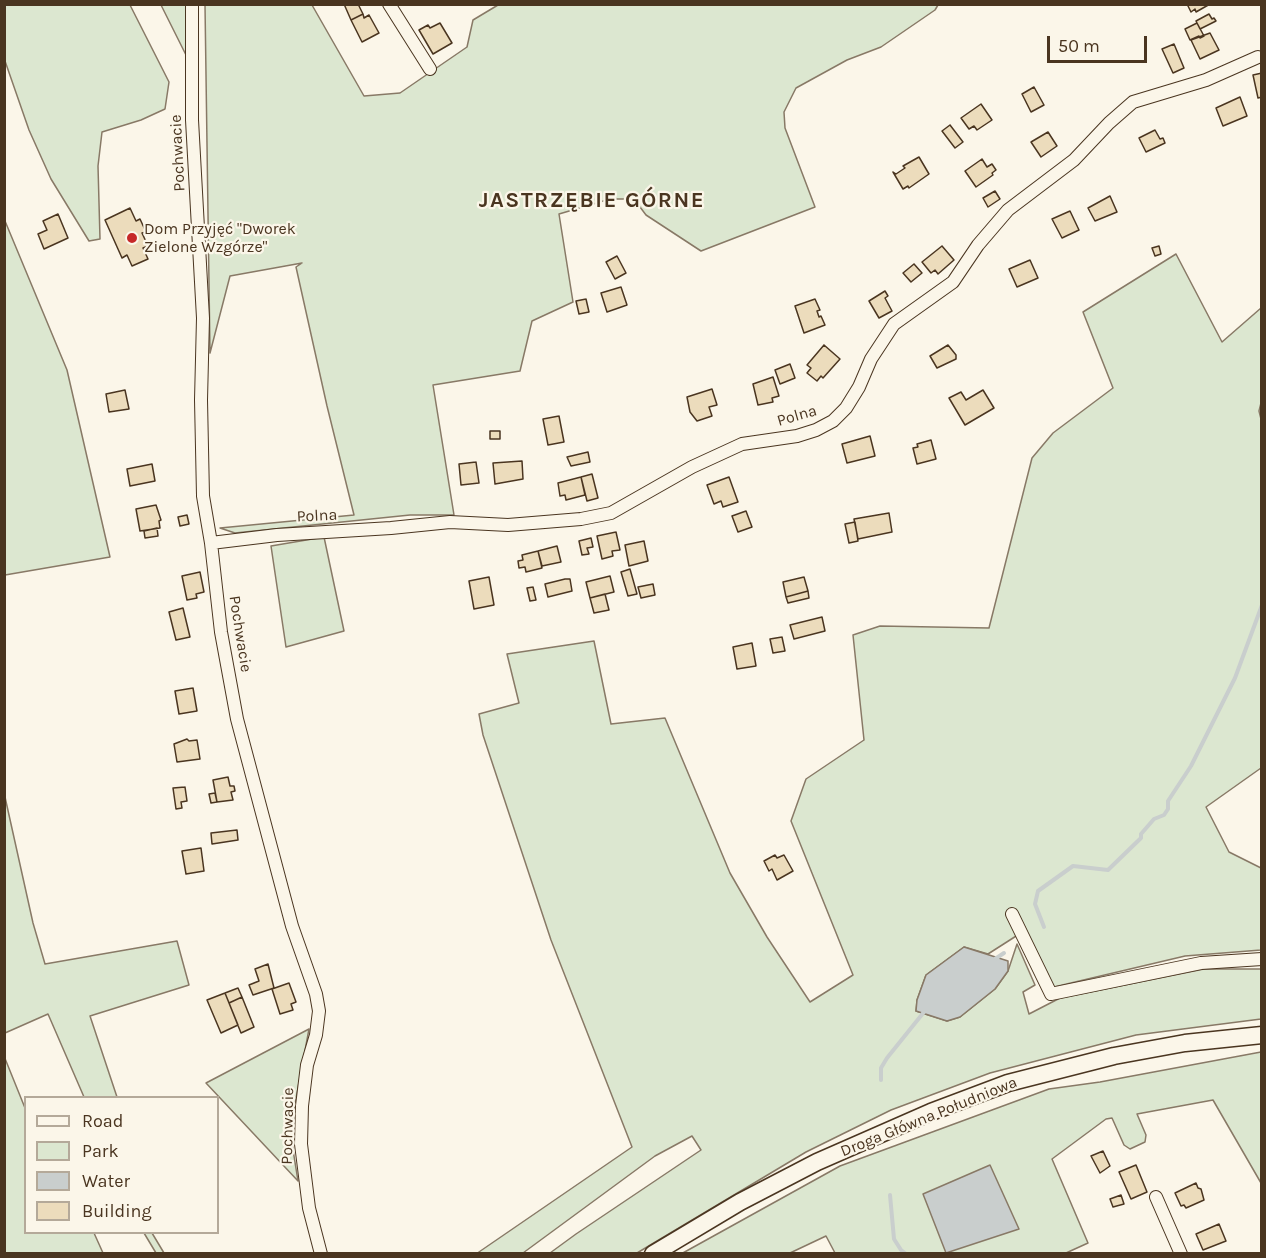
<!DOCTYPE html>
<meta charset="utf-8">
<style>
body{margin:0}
#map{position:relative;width:1266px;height:1258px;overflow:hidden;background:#fbf6e9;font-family:Karla,sans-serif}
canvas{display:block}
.frame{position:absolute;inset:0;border:6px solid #4a3520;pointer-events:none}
.legend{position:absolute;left:24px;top:1096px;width:195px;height:138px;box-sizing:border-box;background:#fbf6e9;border:2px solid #b4a999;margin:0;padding:8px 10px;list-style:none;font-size:18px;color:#4a3520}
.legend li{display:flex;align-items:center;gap:12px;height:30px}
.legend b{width:30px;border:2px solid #b4a999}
.scale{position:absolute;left:1047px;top:36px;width:100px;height:27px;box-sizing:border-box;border:3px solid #4a3520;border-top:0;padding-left:8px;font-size:18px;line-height:21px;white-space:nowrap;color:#4a3520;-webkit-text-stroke:4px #fbf6e9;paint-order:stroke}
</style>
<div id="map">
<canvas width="1266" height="1258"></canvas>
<div class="frame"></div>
<ul class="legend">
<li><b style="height:8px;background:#fbf6e9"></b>Road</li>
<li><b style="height:16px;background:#dce7d0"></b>Park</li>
<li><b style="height:16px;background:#c9cecd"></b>Water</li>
<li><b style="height:16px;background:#ecdcbc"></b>Building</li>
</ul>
<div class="scale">50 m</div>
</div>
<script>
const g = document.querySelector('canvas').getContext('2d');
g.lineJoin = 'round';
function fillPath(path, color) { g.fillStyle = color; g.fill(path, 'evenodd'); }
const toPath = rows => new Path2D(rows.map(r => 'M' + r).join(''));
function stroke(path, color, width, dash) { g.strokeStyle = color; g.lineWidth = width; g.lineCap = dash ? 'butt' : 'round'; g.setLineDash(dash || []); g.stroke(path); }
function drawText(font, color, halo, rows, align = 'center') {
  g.font = font + ' Karla,sans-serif'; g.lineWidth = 4.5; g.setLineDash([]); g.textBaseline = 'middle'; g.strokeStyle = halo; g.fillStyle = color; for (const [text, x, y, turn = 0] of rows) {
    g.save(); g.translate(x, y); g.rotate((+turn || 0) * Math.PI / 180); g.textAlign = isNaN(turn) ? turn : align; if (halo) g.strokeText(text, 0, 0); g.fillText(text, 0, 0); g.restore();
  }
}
const green = toPath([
 [4,5,130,5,169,82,165,109,141,120,102,132,98,166,100,239,89,241,51,179,29,130,5,61,4,5],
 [161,5,186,5,187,57,161,5],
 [205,5,312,5,364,96,400,93,467,47,473,20,498,5,938,5,935,10,881,47,847,60,796,88,784,112,785,128,815,207,701,251,646,215,634,199,610,199,559,214,573,302,532,321,520,371,433,385,454,515,410,515,235,533,220,528,354,515,327,406,296,267,302,263,230,276,210,353,205,5],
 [5,221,67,370,110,557,5,575,5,221],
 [1176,254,1222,342,1261,308,1262,399,1259,411,1262,423,1261,768,1206,807,1229,852,1261,868,1261,950,1185,956,1054,987,1024,931,988,954,964,947,926,975,917,1000,916,1011,947,1021,960,1017,995,989,1008,971,1017,944,1035,985,1023,992,1029,1014,1060,998,1204,969,1261,969,1261,1019,1136,1035,990,1073,891,1110,806,1152,637,1253,550,1253,576,1234,701,1150,692,1136,655,1156,523,1253,476,1254,632,1147,551,940,483,735,479,714,519,703,507,654,594,641,611,724,665,718,730,873,767,937,810,1002,853,975,791,821,806,779,864,740,853,635,880,626,989,628,1032,458,1053,433,1113,388,1083,312,1176,254],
 [324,537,344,631,286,647,271,546,324,537],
 [5,797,33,923,45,964,177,941,189,985,90,1016,117,1097,84,1097,48,1014,5,1033,5,797],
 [309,1029,290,1131,298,1181,206,1083,309,1029],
 [1261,1052,1261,1183,1213,1100,1137,1114,1146,1135,1145,1142,1130,1149,1124,1145,1112,1118,1106,1119,1052,1159,1088,1243,1066,1253,835,1253,826,1236,790,1253,681,1254,840,1166,1049,1089,1100,1082,1261,1052],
 [4,1056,25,1108,26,1232,94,1233,103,1253,5,1253,4,1056],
 [144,1233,152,1233,164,1253,156,1253,144,1233]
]);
const water = toPath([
 [964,947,1008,961,1008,971,995,989,960,1017,947,1021,916,1011,917,1000,926,975,964,947],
 [990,1165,1019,1229,946,1253,923,1194,990,1165]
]);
const stream = toPath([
 [1044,927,1035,904,1038,891,1073,866,1108,870,1141,838,1141,834,1154,819,1164,815,1168,809,1168,801,1191,766,1235,678,1262,605],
 [995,959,1004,953],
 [881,1080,881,1068,887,1058,924,1012],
 [890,1195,894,1239,901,1250,906,1254]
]);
const building = toPath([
 [344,4,358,4,363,14,351,20,344,4],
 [1187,4,1210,4,1196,12,1195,9,1191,12,1187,4],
 [363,14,364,18,369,15,379,33,362,42,351,20,363,14],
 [1209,14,1212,19,1214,18,1216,21,1200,29,1196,21,1209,14],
 [440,23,452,43,433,54,419,30,428,25,430,28,440,23],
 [1197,23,1204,36,1200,38,1199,36,1190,40,1185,29,1197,23],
 [1210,33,1219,50,1200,59,1191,40,1210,33],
 [1174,44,1184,68,1173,73,1162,49,1174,44],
 [1262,73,1262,97,1258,98,1253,75,1262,73],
 [1034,87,1044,105,1031,112,1022,94,1034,87],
 [1240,97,1247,116,1223,126,1216,108,1240,97],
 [981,104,992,120,977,130,974,126,969,129,961,118,981,104],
 [950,125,963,142,955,148,942,131,950,125],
 [1155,130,1160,139,1163,138,1165,143,1146,152,1139,138,1155,130],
 [1048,132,1057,146,1041,157,1031,142,1048,132],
 [919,157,929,174,909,188,908,186,903,189,893,172,896,174,905,168,903,166,919,157],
 [982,159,987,167,992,164,996,170,992,173,993,175,976,187,965,171,982,159],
 [995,191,1000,199,988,207,983,198,995,191],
 [1110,196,1117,212,1095,221,1088,208,1110,196],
 [130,208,136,221,140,219,146,232,142,233,148,246,143,248,148,259,132,266,127,255,122,258,105,220,130,208],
 [1070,211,1079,230,1062,238,1052,219,1070,211],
 [58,214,68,238,44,249,38,234,47,230,43,221,58,214],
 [942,246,954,260,938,274,935,270,931,273,922,262,942,246],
 [1159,246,1161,254,1155,256,1152,248,1159,246],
 [617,256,626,273,615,279,606,262,617,256],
 [1030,260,1038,278,1017,287,1009,269,1030,260],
 [914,264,922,273,911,282,903,273,914,264],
 [621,287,627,305,607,312,601,293,621,287],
 [885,291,888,296,885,298,892,311,879,318,869,301,885,291],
 [586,299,589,312,579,314,576,301,586,299],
 [815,299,820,310,817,311,819,317,821,316,825,325,804,333,795,306,815,299],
 [824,345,840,359,823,378,821,376,817,381,807,373,811,368,807,365,824,345],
 [948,345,956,355,956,359,937,368,930,356,948,345],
 [790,364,795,378,780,384,775,370,790,364],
 [773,377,779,396,772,398,773,402,758,405,753,384,773,377],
 [712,389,717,405,709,407,712,416,697,421,690,412,687,397,712,389],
 [125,390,129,409,109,412,106,394,125,390],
 [983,390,994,408,965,425,949,398,961,392,966,400,983,390],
 [559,416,564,442,548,445,543,419,559,416],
 [490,431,500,431,500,439,490,439,490,431],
 [870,436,875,456,847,463,842,444,870,436],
 [931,440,936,459,917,464,913,448,918,447,917,444,931,440],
 [588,452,590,462,571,466,567,457,588,452],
 [522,461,523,479,495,484,493,463,522,461],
 [476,462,479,483,461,485,459,464,476,462],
 [152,464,155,481,130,486,127,469,152,464],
 [592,474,598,498,587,501,581,477,592,474],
 [581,477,585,495,566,500,565,495,560,496,558,483,581,477],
 [729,477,738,502,723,507,721,501,714,504,707,485,729,477],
 [156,505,161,520,159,521,160,528,140,531,136,509,156,505],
 [746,511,752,527,738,532,732,516,746,511],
 [889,513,892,532,858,539,854,519,889,513],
 [187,515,189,524,180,526,178,517,187,515],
 [855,522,858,541,849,543,845,524,855,522],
 [157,528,158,536,145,538,144,531,157,528],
 [616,532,620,550,612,551,613,556,602,559,597,536,616,532],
 [591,538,593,547,587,548,589,554,582,555,579,541,591,538],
 [644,541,648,561,629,566,625,545,644,541],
 [557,546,561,562,542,566,538,551,557,546],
 [538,551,542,568,526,572,525,567,519,568,518,561,523,560,522,555,538,551],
 [630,569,637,594,628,596,621,572,630,569],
 [200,572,204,592,196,594,197,598,187,600,182,576,200,572],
 [610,576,614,592,590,598,586,582,610,576],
 [489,577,494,605,474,609,469,581,489,577],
 [804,577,808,591,786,597,783,582,804,577],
 [565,579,570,579,572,591,548,597,545,584,565,579],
 [653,584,655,595,641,598,638,587,653,584],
 [533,587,536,600,530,601,527,588,533,587],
 [808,591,809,598,788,603,786,597,808,591],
 [605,594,609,610,594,613,590,598,605,594],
 [183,608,190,637,176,640,169,612,183,608],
 [822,617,825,631,794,639,790,625,822,617],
 [782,637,785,651,773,653,770,639,782,637],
 [752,643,756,666,737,669,733,647,752,643],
 [193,688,197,711,179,714,175,691,193,688],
 [187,739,189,741,197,740,200,759,177,762,174,744,187,739],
 [228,777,230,786,234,786,235,791,231,792,233,800,217,802,213,780,228,777],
 [185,787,187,801,181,802,182,808,176,809,173,788,185,787],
 [215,793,217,802,211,803,209,794,215,793],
 [237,830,238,840,212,844,211,833,237,830],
 [201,848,204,871,186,874,182,851,201,848],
 [775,855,777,858,784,855,793,871,777,880,772,869,769,871,764,861,775,855],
 [268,964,274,988,253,995,249,985,259,981,255,969,268,964],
 [289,983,296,1002,291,1004,293,1010,280,1014,272,989,289,983],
 [238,988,242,997,229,1003,225,993,238,988],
 [225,993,238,1025,221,1033,207,1000,225,993],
 [242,997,254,1027,241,1033,229,1003,242,997],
 [1103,1151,1110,1166,1100,1173,1091,1156,1103,1151],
 [1136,1165,1147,1192,1131,1199,1119,1172,1136,1165],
 [1196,1183,1198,1188,1201,1189,1204,1200,1186,1208,1184,1205,1181,1206,1175,1193,1196,1183],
 [1121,1195,1124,1204,1113,1207,1110,1199,1121,1195],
 [1219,1224,1226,1241,1203,1250,1196,1234,1219,1224]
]);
const street = toPath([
 [192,4,192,120,203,318,201,400,203,496,211,543,221,632,237,719,292,926,316,994,319,1011,316,1035,307,1065,302,1106,301,1144,309,1208,321,1254],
 [389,4,430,69],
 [211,543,277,535,391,528,450,522,508,525,581,519,611,513,692,467,742,444,797,436,816,430,833,421,846,408,859,387,871,359,894,324,953,282,978,245,1008,210,1074,160,1109,123,1133,102,1206,80,1258,57],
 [1012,914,1051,994,1201,963,1262,959],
 [1156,1197,1181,1254]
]);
const secondary = toPath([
 [653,1254,740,1202,817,1162,931,1112,1008,1083,1114,1056,1185,1043,1262,1035]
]);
const markers = [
 [132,238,6,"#c62828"]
];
const streetNames = [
 ["Pochwacie",178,153,-93],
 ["Polna",797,416,-16],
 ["Polna",317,516,-3],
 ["Pochwacie",240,634,81],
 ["Droga Główna Południowa",929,1117,-22],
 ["Pochwacie",288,1126,-89]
];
const poiNames = [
 ["Dom Przyjęć \"Dworek",144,229],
 ["Zielone Wzgórze\"",144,247]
];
const districtNames = [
 ["JASTRZĘBIE GÓRNE",592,201]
];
fillPath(green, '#dce7d0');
stroke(green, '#887966', 1.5);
fillPath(water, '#c9cecd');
stroke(water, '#887966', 1.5);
stroke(stream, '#c9cecd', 4);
fillPath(building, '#ecdcbc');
stroke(building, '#4a3520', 1.5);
stroke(street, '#4a3520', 14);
stroke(secondary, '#4a3520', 19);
stroke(street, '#fbf6e9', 12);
stroke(secondary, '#fbf6e9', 16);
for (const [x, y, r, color] of markers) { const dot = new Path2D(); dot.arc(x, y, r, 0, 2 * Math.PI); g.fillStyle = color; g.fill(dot); stroke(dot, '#fbf6e9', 2); }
drawText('16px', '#4a3520', '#fbf6e9', streetNames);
drawText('16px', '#4a3520', '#fbf6e9', poiNames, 'left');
g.letterSpacing = '1.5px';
drawText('bold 22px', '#4a3520', '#fbf6e9', districtNames);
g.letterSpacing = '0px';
</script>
